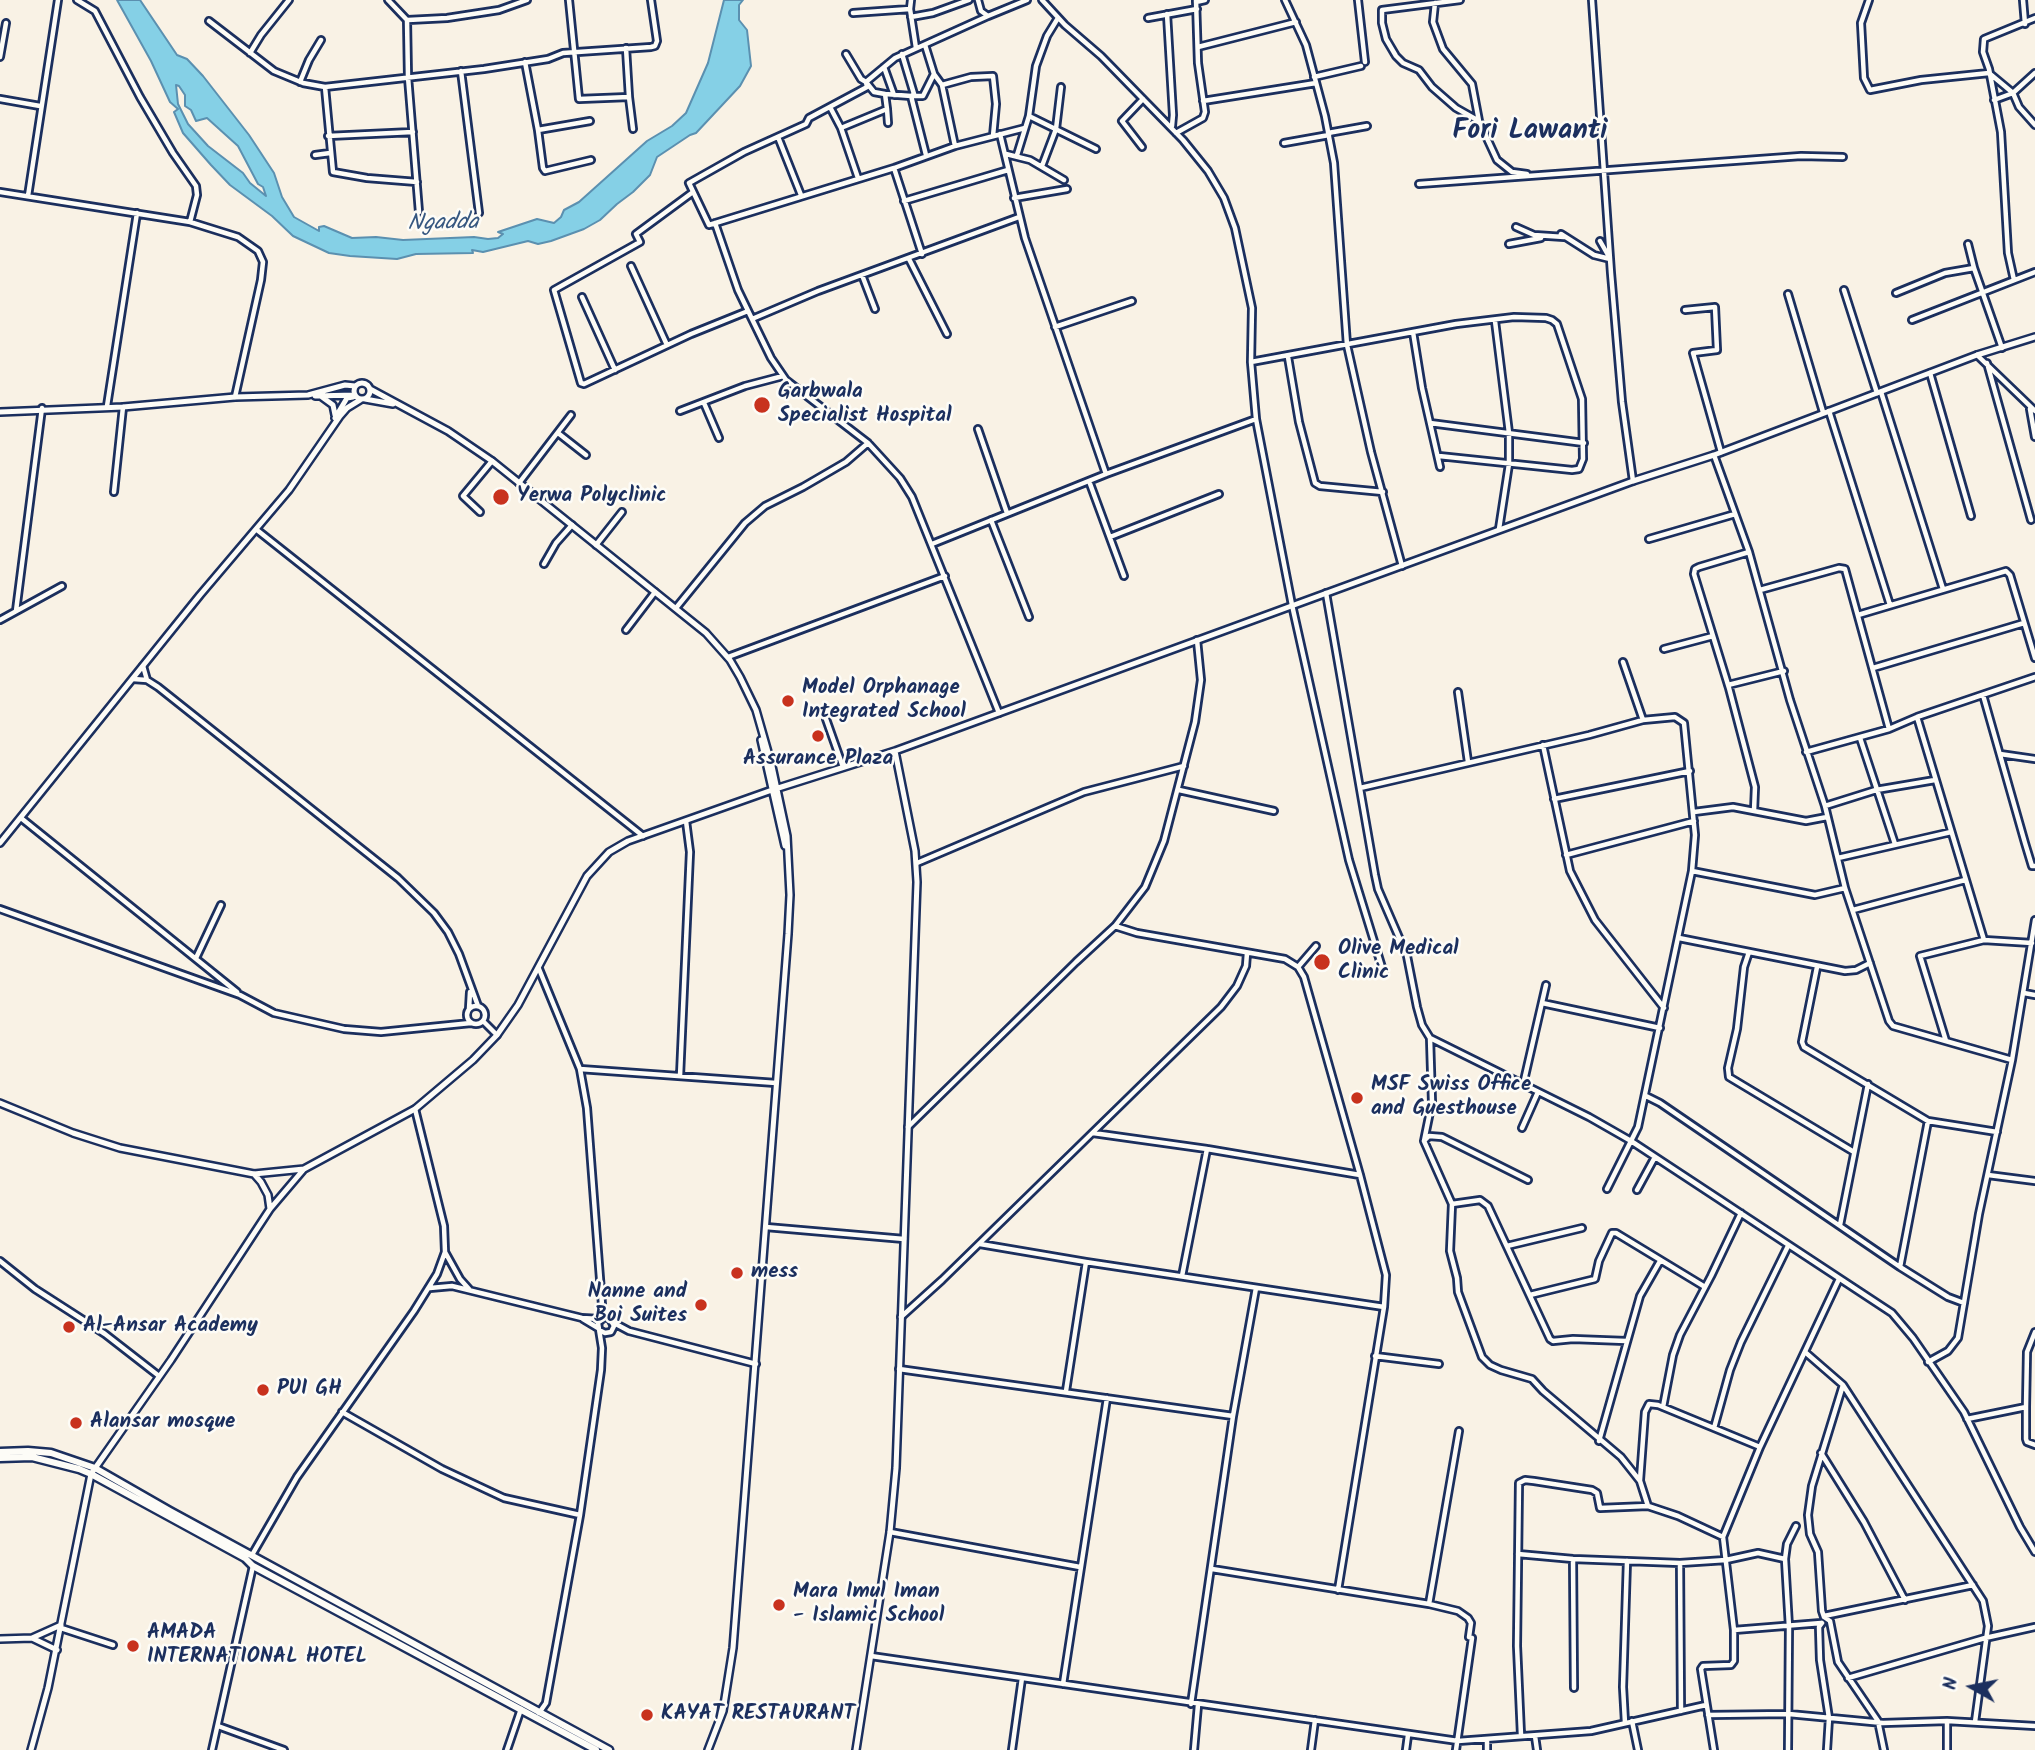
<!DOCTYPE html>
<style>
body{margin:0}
#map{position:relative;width:2035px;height:1750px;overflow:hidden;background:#f9f2e5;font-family:Kalam,sans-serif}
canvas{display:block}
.north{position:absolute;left:1937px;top:1652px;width:70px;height:70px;-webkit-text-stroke:5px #fdfcf7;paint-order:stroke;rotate:279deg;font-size:19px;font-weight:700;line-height:28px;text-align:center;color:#1b2f5e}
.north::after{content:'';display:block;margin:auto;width:24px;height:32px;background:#1b2f5e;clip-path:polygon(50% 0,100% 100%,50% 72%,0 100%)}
</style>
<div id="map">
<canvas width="2035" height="1750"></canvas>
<div class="north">N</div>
</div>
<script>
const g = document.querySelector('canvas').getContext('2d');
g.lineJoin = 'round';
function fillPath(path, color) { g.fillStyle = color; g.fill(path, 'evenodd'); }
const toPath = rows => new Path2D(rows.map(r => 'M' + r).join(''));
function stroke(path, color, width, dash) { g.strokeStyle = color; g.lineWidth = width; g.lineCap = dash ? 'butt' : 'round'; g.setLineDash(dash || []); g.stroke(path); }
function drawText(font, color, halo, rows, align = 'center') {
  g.font = font + ' Kalam,sans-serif'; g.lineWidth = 5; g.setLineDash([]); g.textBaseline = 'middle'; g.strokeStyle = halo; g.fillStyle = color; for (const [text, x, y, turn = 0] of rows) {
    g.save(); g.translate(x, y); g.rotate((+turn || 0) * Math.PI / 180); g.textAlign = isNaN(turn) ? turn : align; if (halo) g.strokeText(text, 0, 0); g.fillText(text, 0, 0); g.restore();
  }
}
const water = toPath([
 [117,0,140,0,177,55,187,59,203,76,249,135,274,173,282,197,294,217,319,231,319,227,324,226,352,238,376,237,403,240,474,237,488,239,498,238,503,234,498,232,537,219,554,223,561,217,564,210,579,202,647,141,672,126,686,113,708,63,724,0,743,0,739,5,739,20,747,30,751,66,740,86,696,133,690,135,657,157,650,175,633,192,617,204,600,220,584,229,551,241,538,244,528,241,483,252,472,250,473,253,416,254,397,259,350,256,329,253,293,236,272,216,230,185,211,165,183,133,174,112,178,109,170,102,151,61,117,0],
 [176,85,179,86,185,95,185,106,191,110,196,121,207,118,238,146,258,184,263,187,266,196,250,183,243,173,208,146,188,124,178,104,176,85]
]);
const minor = toPath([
 [77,0,95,11,140,97,173,153,196,186,197,195,190,222],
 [388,0,407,20,408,77,419,212],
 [569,0,579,99,629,97,626,48],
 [911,0,910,9,916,48],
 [978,0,981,11,988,16,1027,0],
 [1042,0,1065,25,1101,56,1183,140,1208,171,1224,198,1235,228,1252,308,1251,362,1256,419,1292,605,1349,860,1384,974],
 [1285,0,1306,45,1325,116,1334,163,1347,345,1371,452,1402,566],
 [1358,0,1365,62],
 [1460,0,1382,10,1382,23,1386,39,1396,56,1403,63,1419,70,1432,87,1456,108,1479,121],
 [1592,0,1611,273,1622,402,1633,481],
 [1869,0,1861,23,1864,78,1870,90,1921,80,1989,73,2013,93,2019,107,2035,125],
 [2023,0,2025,24],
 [1196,2,1205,0],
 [1435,3,1433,22,1443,49,1472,84,1479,121,1497,160,1512,172,1527,174],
 [853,13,910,9],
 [1167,14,1173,115,1172,126],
 [988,16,895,58,866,82,867,87,809,118,806,124,744,152,689,183,709,225,894,168,955,146,1025,128],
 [911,17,933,13,969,0],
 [1148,18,1197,9],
 [408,20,447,18,499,10,527,0],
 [209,21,274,71,303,83,325,87,484,69,548,59,563,53,651,47,655,46,657,41,651,0],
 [1198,47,1296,22],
 [250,53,261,35,289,0],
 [846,54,861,79,866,82,874,92,885,94],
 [902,54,914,94,911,96,923,96,934,74,925,45],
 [0,57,6,23],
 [525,62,538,130,543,168,545,171,591,160],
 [884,67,894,95],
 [461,71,479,213],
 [934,74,942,85,955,146],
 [1314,77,1361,66],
 [300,82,309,60,321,40],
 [942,85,971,77,993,76,996,104,993,136],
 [325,87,333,172,367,178,417,182],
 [629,97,633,129],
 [0,99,40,106],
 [1994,100,2013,93,2035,73],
 [1203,101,1316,83],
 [830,107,841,128,858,178],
 [887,109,888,123],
 [1029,116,1096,149],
 [841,128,887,109,885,94,911,96,926,155],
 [538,130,590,121],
 [1176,133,1203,118,1205,112,1198,63,1196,0],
 [1328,133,1367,126],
 [1000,134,1025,238,1106,474],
 [328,136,413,132],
 [778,137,801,195],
 [1284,143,1329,135],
 [1142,147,1122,121,1143,99],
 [1006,154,1030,160,1064,180],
 [315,155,330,153],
 [1017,155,1029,116,1036,66,1047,36,1058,18],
 [1042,166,1056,129,1061,87],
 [894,168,922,254],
 [1419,184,1801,156,1843,157],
 [0,192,190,222,238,237,258,251,263,262,261,280,235,397],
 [693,192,636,234,640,242,554,290,581,383,584,384,691,334,748,311],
 [28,196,58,0],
 [1014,198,1067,189],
 [904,201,1008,170],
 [715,223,738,290,752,319],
 [1516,227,1534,235,1564,237],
 [1561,234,1594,255,1610,259],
 [1600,241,1608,255],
 [1509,244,1541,238],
 [1968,244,1974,268,2002,348],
 [909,259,947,334],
 [631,266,667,345],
 [862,275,875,309],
 [2014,280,2008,253,2001,132,1989,69,1983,52,1984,39,2035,18],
 [1844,290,1877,393],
 [1896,293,1945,273,1974,268],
 [1788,294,1823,412],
 [582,297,615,370],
 [1685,310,1715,307,1717,350,1693,353,1721,452],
 [1912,320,2035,272],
 [1495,321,1509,433,1509,464,1499,529],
 [1055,327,1132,301],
 [1413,332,1422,388,1440,467],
 [1977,355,2035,411],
 [1288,357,1299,422,1315,483,1320,486,1383,492],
 [1251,362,1456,324,1514,317,1546,318,1552,320,1557,324,1582,399,1583,459,1579,469,1572,470,1439,456],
 [1987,363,2031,520],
 [1930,373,1971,516],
 [1881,392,1943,589],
 [704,403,719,438],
 [107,406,137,213],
 [2030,409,2035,437],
 [680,411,745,386,783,376],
 [1829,411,1890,605],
 [1430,423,1584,443],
 [978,429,1007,513],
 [558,433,586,455],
 [1714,455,1749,552,1790,700,1825,806,1845,888,1889,1021,1893,1026,2012,1060],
 [1089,481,1124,576],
 [519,483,571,415],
 [114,492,123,407],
 [480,512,463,496,492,461],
 [991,520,1029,617],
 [257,530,643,836],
 [1110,537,1219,494],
 [1649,539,1735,514],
 [932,544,1106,474,1256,419],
 [596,545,622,512],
 [1749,552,1699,567,1695,569,1694,574,1729,688,1755,787,1754,811],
 [544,564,556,543,572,525],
 [1760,590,1839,568,1845,569,1889,729],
 [1326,593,1375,875,1378,889,1407,956,1417,1007,1422,1025,1430,1038,1432,1102,1424,1141,1452,1204,1450,1251,1457,1278,1458,1292,1482,1357,1490,1365,1501,1370,1532,1379,1543,1391,1621,1457,1640,1481,1648,1506,1678,1516,1723,1537],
 [676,608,745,523,765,506,803,487,846,462,868,443],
 [16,611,42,408],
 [1858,615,2006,571,2010,575,2035,658],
 [0,620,62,586],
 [626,630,655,592],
 [1664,649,1713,636],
 [728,657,945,576],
 [1623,662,1643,720],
 [143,666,147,680],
 [1873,668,2024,623],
 [133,679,147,680,158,687,398,878,434,913,448,932,459,954,478,1006],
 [1728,685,1784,671],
 [1458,692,1468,762],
 [1983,695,2025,843,2032,866,2035,866],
 [999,713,912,497,900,478,868,443,786,380,771,358,752,319,818,291,1019,217],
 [1917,717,1984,940],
 [826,719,843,767],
 [1860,738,1895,844],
 [1543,745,1570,871,1595,920,1664,1008],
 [1806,752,1889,729,1917,717,2035,677],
 [2000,754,2035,759],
 [1360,788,1589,735,1643,720,1675,717,1684,723,1695,835,1692,871,1638,1127,1607,1189],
 [1179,790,1274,811],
 [1554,799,1690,771],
 [1825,806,1876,790,1935,780],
 [1694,812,1733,807,1806,821,1827,817],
 [21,818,237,992],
 [1566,855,1694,821],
 [1838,858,1951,832],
 [917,863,1084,792,1184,766],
 [1692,871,1815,895,1845,888],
 [0,909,240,995,274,1013,344,1029,381,1032,471,1023],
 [1853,910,1965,880],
 [1115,926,1137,933,1285,959,1298,967,1304,977,1360,1175,1386,1275,1384,1307,1338,1590],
 [1679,938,1845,971,1856,970,1870,963],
 [1749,952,1744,967,1737,1029,1728,1068,1729,1077,1854,1152],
 [196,958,221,905],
 [1298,967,1316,946],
 [1817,967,1802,1042,1804,1047,1928,1121,1997,1132],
 [539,969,580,1069,587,1108,603,1318],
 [2024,993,2035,995],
 [1542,1003,1660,1028],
 '467 1015a9 9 0 1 1 18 0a9 9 0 1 1-18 0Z',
 [469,1009,470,992],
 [483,1021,497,1035],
 [1430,1038,1589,1117,1631,1141,1892,1313,1913,1338,1964,1412,2020,1527,2035,1552],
 [1946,1041,1920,956,1984,940,2032,943],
 [580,1069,776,1083],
 [680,1076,690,852,686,821],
 [1523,1085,1546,985],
 [1646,1096,1660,1103,1900,1267,1948,1297,1964,1303],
 [908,1127,1076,962,1115,926,1145,887,1164,841,1195,722,1201,680,1197,640],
 [1522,1128,1538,1092],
 [1093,1133,1207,1149,1360,1175],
 [1424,1141,1429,1136,1442,1137,1528,1180],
 [1988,1175,2035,1181],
 [1637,1190,1655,1157],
 [1452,1204,1480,1200,1488,1206,1550,1339,1553,1341,1573,1339,1626,1341],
 [1840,1225,1868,1084],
 [766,1227,904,1239],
 [980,1244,1086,1262,1384,1307],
 [1507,1246,1582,1228],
 [445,1252,460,1279,469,1289],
 [0,1261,35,1289,105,1334,159,1376],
 [1900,1267,1928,1121],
 [1182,1276,1207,1149],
 [430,1288,452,1286,582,1318,600,1319],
 [1530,1295,1595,1279,1599,1261,1612,1233,1616,1233,1705,1287],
 [901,1317,942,1280,1221,1007,1237,986,1246,966,1247,953],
 [583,1319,598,1328],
 [614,1323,629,1331,756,1364],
 [2035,1332,2027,1352,2026,1407,2026,1439,2027,1442,2035,1445],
 [1805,1352,1843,1385,1812,1486,1808,1515,1810,1534,1818,1552,1822,1611,1824,1617,1830,1621,1838,1662,1878,1721,1884,1750],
 [1375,1356,1439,1364],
 [1928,1362,1948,1351,1958,1338,1979,1214,2012,1060,2035,920],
 [899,1369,1233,1416],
 [1843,1385,1983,1601,1988,1626,1975,1722],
 [1066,1391,1086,1262],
 [1663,1407,1673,1355,1680,1335,1711,1276,1741,1213],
 [342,1412,442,1469,504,1498,580,1515],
 [1967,1419,2026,1407],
 [1714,1428,1730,1370,1741,1342,1788,1246],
 [1599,1441,1640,1296,1660,1261],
 [1821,1453,1864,1522,1905,1600],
 [1640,1480,1645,1412,1649,1404,1658,1405,1760,1447],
 [890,1532,1080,1567],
 [1518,1554,1573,1559,1680,1563,1726,1560,1758,1553,1785,1559,1787,1544,1796,1526],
 [252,1555,297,1477,414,1311,437,1274,445,1252,444,1226,415,1109],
 [1573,1559,1574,1688],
 [1785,1559,1789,1627,1788,1750],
 [1680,1563,1681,1711],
 [1212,1569,1429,1604,1458,1611,1468,1618,1471,1623,1469,1637,1472,1638,1456,1750],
 [1429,1604,1459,1431],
 [1824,1616,1973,1585],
 [1822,1623,1819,1627,1820,1660,1829,1718,1827,1750],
 [61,1628,113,1645],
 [1734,1630,1821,1623],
 [871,1656,1458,1741,1591,1731,1706,1705],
 [1848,1678,1985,1638,2035,1627],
 [1063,1684,1107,1398],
 [1191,1704,1233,1416,1256,1288],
 [539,1713,546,1703,580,1515,601,1370,602,1348,598,1323,603,1318,609,1317,614,1326,611,1332,605,1333,601,1331],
 [1708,1715,1789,1714,1883,1723,1947,1721,2035,1726],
 [1632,1721,1638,1750],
 [1947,1721,1947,1750],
 [1625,1723,1623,1687,1627,1561],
 [218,1726,284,1750],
 [1521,1735,1517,1646,1519,1483,1525,1480,1534,1481,1592,1490,1597,1493,1600,1508,1648,1506],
 [1535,1736,1537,1750],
 [1487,1739,1487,1750],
 [212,1750,253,1566],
 [507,1750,521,1709],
 [1012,1750,1022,1678],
 [1194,1750,1198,1705],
 [1311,1750,1315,1720],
 [1406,1750,1408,1735],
 [1714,1750,1701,1669,1703,1666,1731,1665,1734,1661,1734,1630,1723,1537,1760,1447,1839,1279]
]);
const tertiary = toPath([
 '354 391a8 8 0 1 1 16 0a8 8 0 1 1-16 0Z',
 [370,389,448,431,492,461,706,633,730,660,740,677,756,710,772,766,787,836,790,895,788,934,733,1648,723,1711,708,1750],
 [315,396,354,395],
 [322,397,333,405,335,415],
 [365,399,393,404],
 [0,412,123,407,235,397,308,395,345,385,355,386],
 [335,418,347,398,353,397],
 [761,740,785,846],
 [0,843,200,595,289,490,340,416,347,408,360,400],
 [0,1103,73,1133,120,1148,254,1174,304,1169,415,1109,473,1060,497,1035,518,1005,587,876,609,852,628,841,772,790,895,751,1633,481,1714,455,1977,355,2035,337],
 [254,1174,261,1182,268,1195,270,1209],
 [32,1638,57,1650],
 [0,1639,32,1638,61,1625],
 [31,1750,48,1688,91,1474,171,1360,270,1209,304,1169],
 [856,1750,890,1532,896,1468,917,882,915,851,895,751]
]);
const secondary = toPath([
 [0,1452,28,1451,51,1453,95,1468,170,1511,609,1750],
 [0,1458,32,1457,79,1469,91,1474,245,1558,253,1566,596,1750]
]);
const markers = [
 [762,405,9,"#c8321e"],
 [501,497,9,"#c8321e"],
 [788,701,7,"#c8321e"],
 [818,736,7,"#c8321e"],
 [1322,962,9,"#c8321e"],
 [1357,1098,7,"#c8321e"],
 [737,1273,7,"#c8321e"],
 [701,1305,7,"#c8321e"],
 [69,1327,7,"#c8321e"],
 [263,1390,7,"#c8321e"],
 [76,1423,7,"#c8321e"],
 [779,1605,7,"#c8321e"],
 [133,1646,7,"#c8321e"],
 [647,1715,7,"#c8321e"]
];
const poiNames = [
 ["Garbwala",778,393],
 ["Specialist Hospital",778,417],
 ["Yerwa Polyclinic",517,497],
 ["Model Orphanage",802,689],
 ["Integrated School",802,713],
 ["Assurance Plaza",818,760,"center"],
 ["Olive Medical",1338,950],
 ["Clinic",1338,974],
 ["MSF Swiss Office",1371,1086],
 ["and Guesthouse",1371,1110],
 ["mess",751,1273],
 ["Nanne and",687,1293,"right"],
 ["Boi Suites",687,1317,"right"],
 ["Al-Ansar Academy",83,1327],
 ["PUI GH",277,1390],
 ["Alansar mosque",90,1423],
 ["Mara Imul Iman",793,1593],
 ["- Islamic School",793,1617],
 ["AMADA",147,1634],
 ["INTERNATIONAL HOTEL",147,1658],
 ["KAYAT RESTAURANT",661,1715]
];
const waterNames = [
 ["Ngadda",443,225,-1]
];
const districtNames = [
 ["Fori Lawanti",1530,133]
];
fillPath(water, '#85d0e6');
stroke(water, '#5b90b0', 2);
stroke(minor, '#1b2f5e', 10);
stroke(tertiary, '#1b2f5e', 10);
stroke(secondary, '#1b2f5e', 11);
stroke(minor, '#fdfcf7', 4.5);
stroke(tertiary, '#fdfcf7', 5);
stroke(secondary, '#fdfcf7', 6);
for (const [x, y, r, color] of markers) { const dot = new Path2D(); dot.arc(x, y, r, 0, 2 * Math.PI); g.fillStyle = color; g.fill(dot); stroke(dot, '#fdfcf7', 2.5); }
drawText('bold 21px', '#1b2f5e', '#fdfcf7', poiNames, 'left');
drawText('italic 23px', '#365780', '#fdfcf7', waterNames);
drawText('bold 28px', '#1b2f5e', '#fdfcf7', districtNames);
</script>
